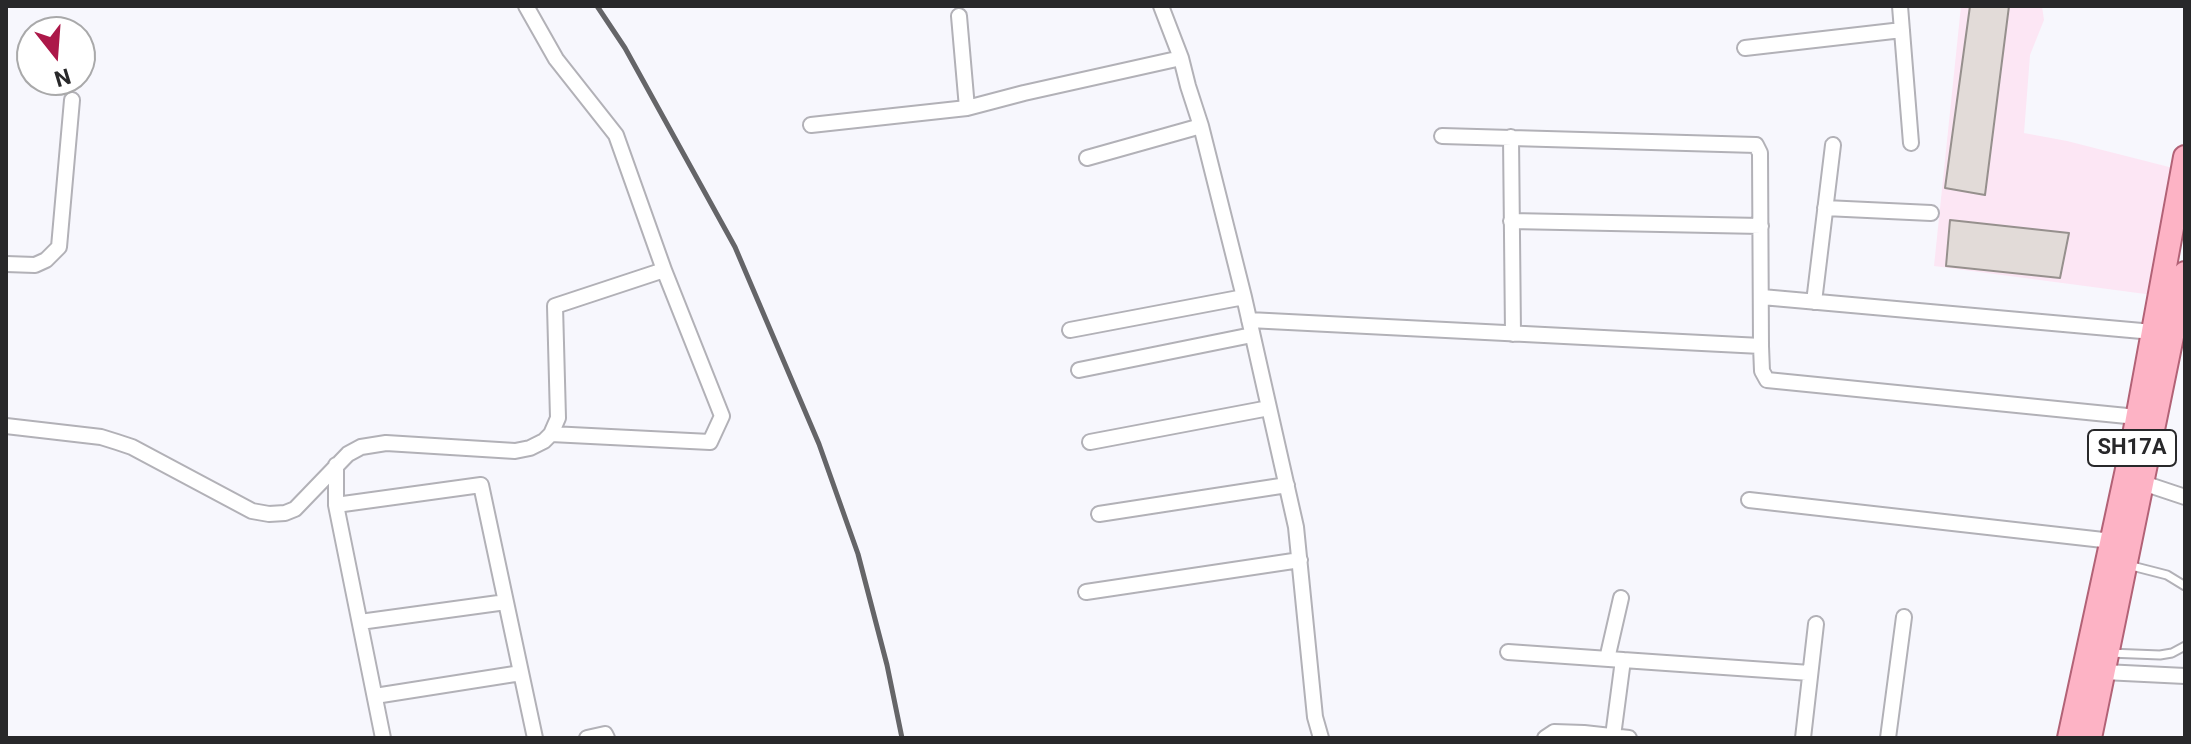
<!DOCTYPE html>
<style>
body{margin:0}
#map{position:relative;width:2191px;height:744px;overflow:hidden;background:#f7f7fd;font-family:Roboto,sans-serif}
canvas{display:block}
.frame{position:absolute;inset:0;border:8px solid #28282a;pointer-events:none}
.north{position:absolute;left:16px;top:16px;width:80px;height:80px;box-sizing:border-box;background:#fff;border:2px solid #a9a9aa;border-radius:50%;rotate:163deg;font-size:22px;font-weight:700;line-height:32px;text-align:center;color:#28282a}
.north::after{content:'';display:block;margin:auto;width:28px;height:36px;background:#ac1849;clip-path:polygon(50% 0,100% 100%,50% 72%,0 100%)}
</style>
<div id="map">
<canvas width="2191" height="744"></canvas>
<div class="frame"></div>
<div class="north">N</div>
</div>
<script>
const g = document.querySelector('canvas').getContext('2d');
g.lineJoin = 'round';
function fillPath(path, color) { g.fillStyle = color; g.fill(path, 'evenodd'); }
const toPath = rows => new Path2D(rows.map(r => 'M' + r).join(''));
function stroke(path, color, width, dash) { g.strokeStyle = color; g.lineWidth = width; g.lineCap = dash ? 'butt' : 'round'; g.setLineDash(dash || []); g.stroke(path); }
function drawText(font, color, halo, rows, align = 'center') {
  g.font = font + ' Roboto,sans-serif'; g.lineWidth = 7; g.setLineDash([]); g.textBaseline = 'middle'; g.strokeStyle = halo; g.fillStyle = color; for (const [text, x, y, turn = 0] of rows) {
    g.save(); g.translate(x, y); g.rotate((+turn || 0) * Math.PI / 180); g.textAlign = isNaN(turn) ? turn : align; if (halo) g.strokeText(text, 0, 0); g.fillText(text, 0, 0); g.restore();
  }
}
const commercial = toPath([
 [1961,6,2042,6,2044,20,2030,55,2024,133,2067,141,2177,169,2153,295,1934,266]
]);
const building = toPath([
 [1970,6,2009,6,1985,195,1945,188,1970,6],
 [1950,220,2069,233,2060,278,1946,266,1950,220]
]);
const service = toPath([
 [2128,565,2167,575,2185,586],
 [2109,653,2160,655,2172,653,2185,646]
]);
const minor = toPath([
 [1161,6,1181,58,1188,86,1201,126,1244,297,1296,527,1315,717,1321,738],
 [1900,6,1911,143],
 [959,16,967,108],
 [1745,48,1902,30],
 [811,125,967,108,1024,93,1181,58],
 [1442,136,1756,145,1760,153,1761,346,1762,371,1767,380,2137,417],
 [1511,137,1513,334],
 [1087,158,1201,126],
 [1825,208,1931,213],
 [1511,221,1761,226],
 [6,264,35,265,46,260,59,247,72,100],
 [1762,297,2153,332],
 [1814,302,1833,145],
 [1249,320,1761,346],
 [1070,330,1244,297],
 [1079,370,1252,335],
 [6,426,101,437,117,442,132,447,252,511,269,514,285,513,295,509,348,454,361,447,386,443,515,451,530,448,544,441,551,434,558,418,555,306,664,270,616,135,556,59,526,6],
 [551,434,710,442,722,416,664,270],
 [1090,442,1269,408],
 [336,465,336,505,481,485,535,738],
 [2143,483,2185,497],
 [1749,500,2112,541],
 [336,505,383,738],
 [1099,514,1287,485],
 [1086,592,1300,560],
 [360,622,506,602],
 [1508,652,1810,673],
 [1607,659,1621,598],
 [2104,672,2185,676],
 [375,696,521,673],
 [1613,736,1623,660],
 [587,738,605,734,607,738],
 [1545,738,1554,732,1584,733,1629,738],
 [1803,738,1816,624],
 [1888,738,1904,617]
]);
const primary = toPath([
 [2069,738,2132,446,2185,157],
 [2090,738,2185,273]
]);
const rail = toPath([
 [597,6,625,48,735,247,819,444,858,554,887,665,902,738]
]);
const shields = [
 [2132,448,88]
];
const shieldNames = [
 ["SH17A",2132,448]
];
fillPath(commercial, '#fce6f4');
fillPath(building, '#e2dbd8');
stroke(building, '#96908d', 2);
stroke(service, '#b2b1b7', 11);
stroke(minor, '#b2b1b7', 18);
stroke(primary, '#b26276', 26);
stroke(service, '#fff', 7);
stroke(minor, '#fff', 14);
stroke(primary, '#fdb3c5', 22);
stroke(rail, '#656568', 5);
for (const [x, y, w] of shields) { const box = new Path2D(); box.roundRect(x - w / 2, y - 18, w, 36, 6); g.fillStyle = '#fff'; g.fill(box); stroke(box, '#28282a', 2); }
drawText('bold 22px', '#28282a', null, shieldNames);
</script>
